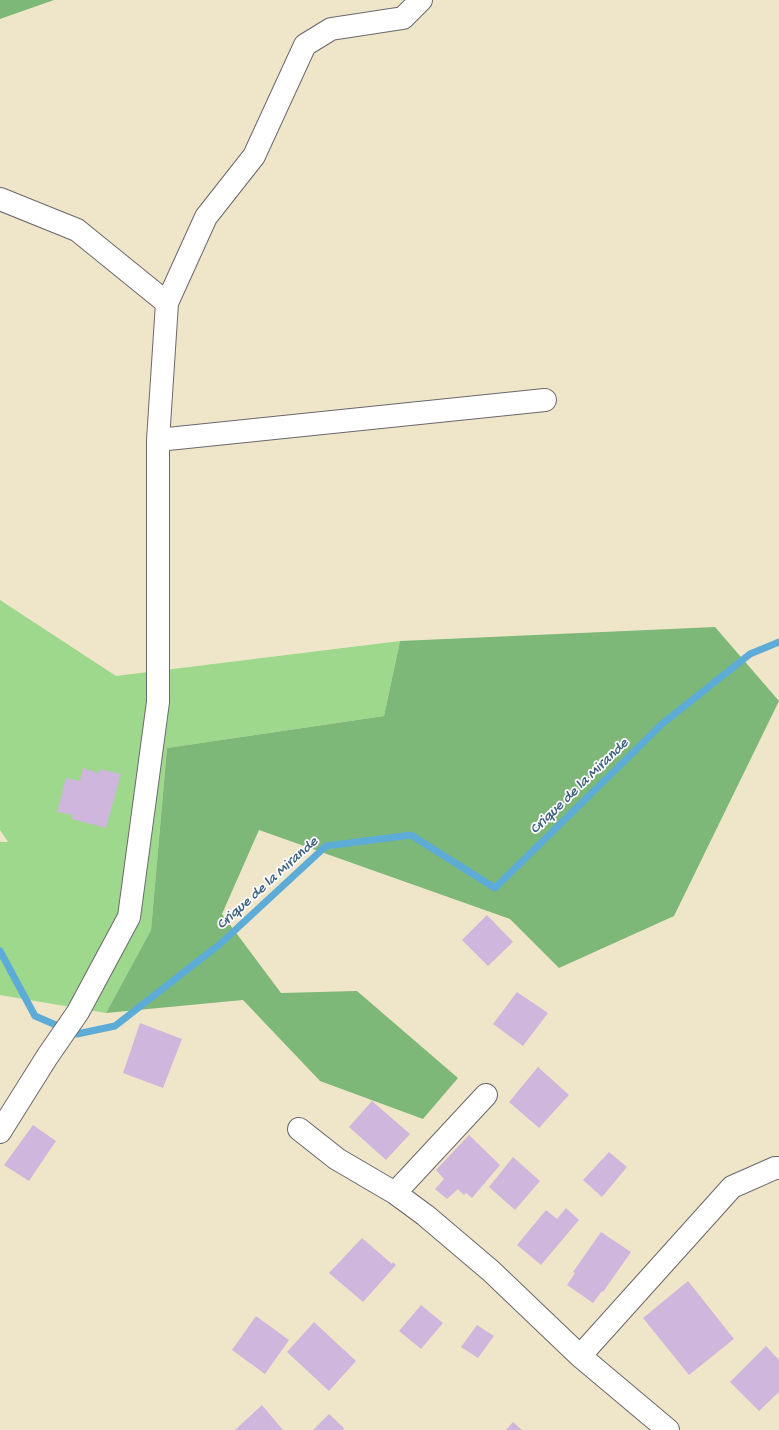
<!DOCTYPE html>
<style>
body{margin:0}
canvas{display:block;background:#efe6ca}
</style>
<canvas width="779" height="1430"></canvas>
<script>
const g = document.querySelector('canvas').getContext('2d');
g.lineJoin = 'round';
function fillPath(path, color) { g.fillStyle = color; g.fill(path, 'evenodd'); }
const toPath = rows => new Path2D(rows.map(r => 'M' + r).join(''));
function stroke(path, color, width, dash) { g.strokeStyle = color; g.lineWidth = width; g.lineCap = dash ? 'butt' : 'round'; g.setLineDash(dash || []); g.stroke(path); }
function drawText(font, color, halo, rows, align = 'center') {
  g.font = font + ' "Gochi Hand",sans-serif'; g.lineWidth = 3.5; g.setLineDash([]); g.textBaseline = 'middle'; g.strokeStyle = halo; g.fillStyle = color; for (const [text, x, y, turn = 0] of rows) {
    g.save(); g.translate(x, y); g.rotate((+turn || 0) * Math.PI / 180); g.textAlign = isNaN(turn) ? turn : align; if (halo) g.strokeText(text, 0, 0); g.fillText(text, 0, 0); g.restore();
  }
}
const green = toPath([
 [0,600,116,676,400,641,384,716,167,748,151,930,106,1013,0,995,0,842,8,842,0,830]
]);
const forest = toPath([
 [0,0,54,0,0,19],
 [715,627,779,701,674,916,559,968,510,919,259,830,222,914,281,993,357,991,458,1078,423,1119,320,1081,243,1000,106,1013,151,930,167,748,384,716,400,641]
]);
const stream = toPath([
 [0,951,35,1016,77,1034,115,1026,220,944,326,846,411,835,495,888,662,724,750,654,779,642]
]);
const building = toPath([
 [83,768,99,773,100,769,121,774,106,828,72,819,73,815,57,812,66,778,80,781],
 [487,915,513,942,488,966,462,940],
 [517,992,548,1013,523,1046,493,1024],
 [140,1023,182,1039,163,1088,123,1073],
 [538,1067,569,1095,539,1128,509,1102],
 [372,1101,410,1134,386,1160,349,1127],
 [33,1125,56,1141,29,1181,4,1165],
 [469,1135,500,1165,472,1198,466,1193,464,1195,458,1189,447,1199,435,1189,444,1179,436,1170],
 [609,1152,627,1167,602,1197,583,1180],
 [513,1157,540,1181,515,1210,489,1187],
 [566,1208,579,1220,541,1265,517,1245,546,1210,557,1219],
 [601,1232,631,1252,603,1292,602,1291,593,1303,567,1285,575,1273,573,1272],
 [362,1238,392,1264,393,1262,396,1265,363,1302,329,1273],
 [688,1281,734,1339,689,1375,643,1318],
 [421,1305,443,1323,421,1349,399,1331],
 [256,1316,289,1340,265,1374,232,1350],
 [314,1322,356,1361,329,1391,287,1352],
 [477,1325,494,1336,478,1358,461,1347],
 [766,1346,779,1360,779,1392,759,1411,730,1382],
 [262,1405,283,1430,235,1430],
 [329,1414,344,1428,343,1430,313,1430],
 [513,1422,522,1430,506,1430]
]);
const street = toPath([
 [0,199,77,230,167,303],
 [158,440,545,400],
 [299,1129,337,1159,395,1193,425,1215,491,1271,580,1356,668,1430],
 [0,1132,47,1057,78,1012,129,917,158,702,158,440,167,303,206,217,254,156,305,45,331,29,403,18,421,0],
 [395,1193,486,1095],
 [580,1356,732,1187,775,1168,779,1168]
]);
const waterNames = [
 ["Crique de la Mirande",580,787,-44],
 ["Crique de la Mirande",268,884,-42]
];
fillPath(green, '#9dd88c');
fillPath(forest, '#7eb878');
stroke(stream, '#5dacd7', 7);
fillPath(building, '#cfb6dc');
stroke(street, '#6a676d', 24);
stroke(street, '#fff', 22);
drawText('italic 15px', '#3d6081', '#fff', waterNames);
</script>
